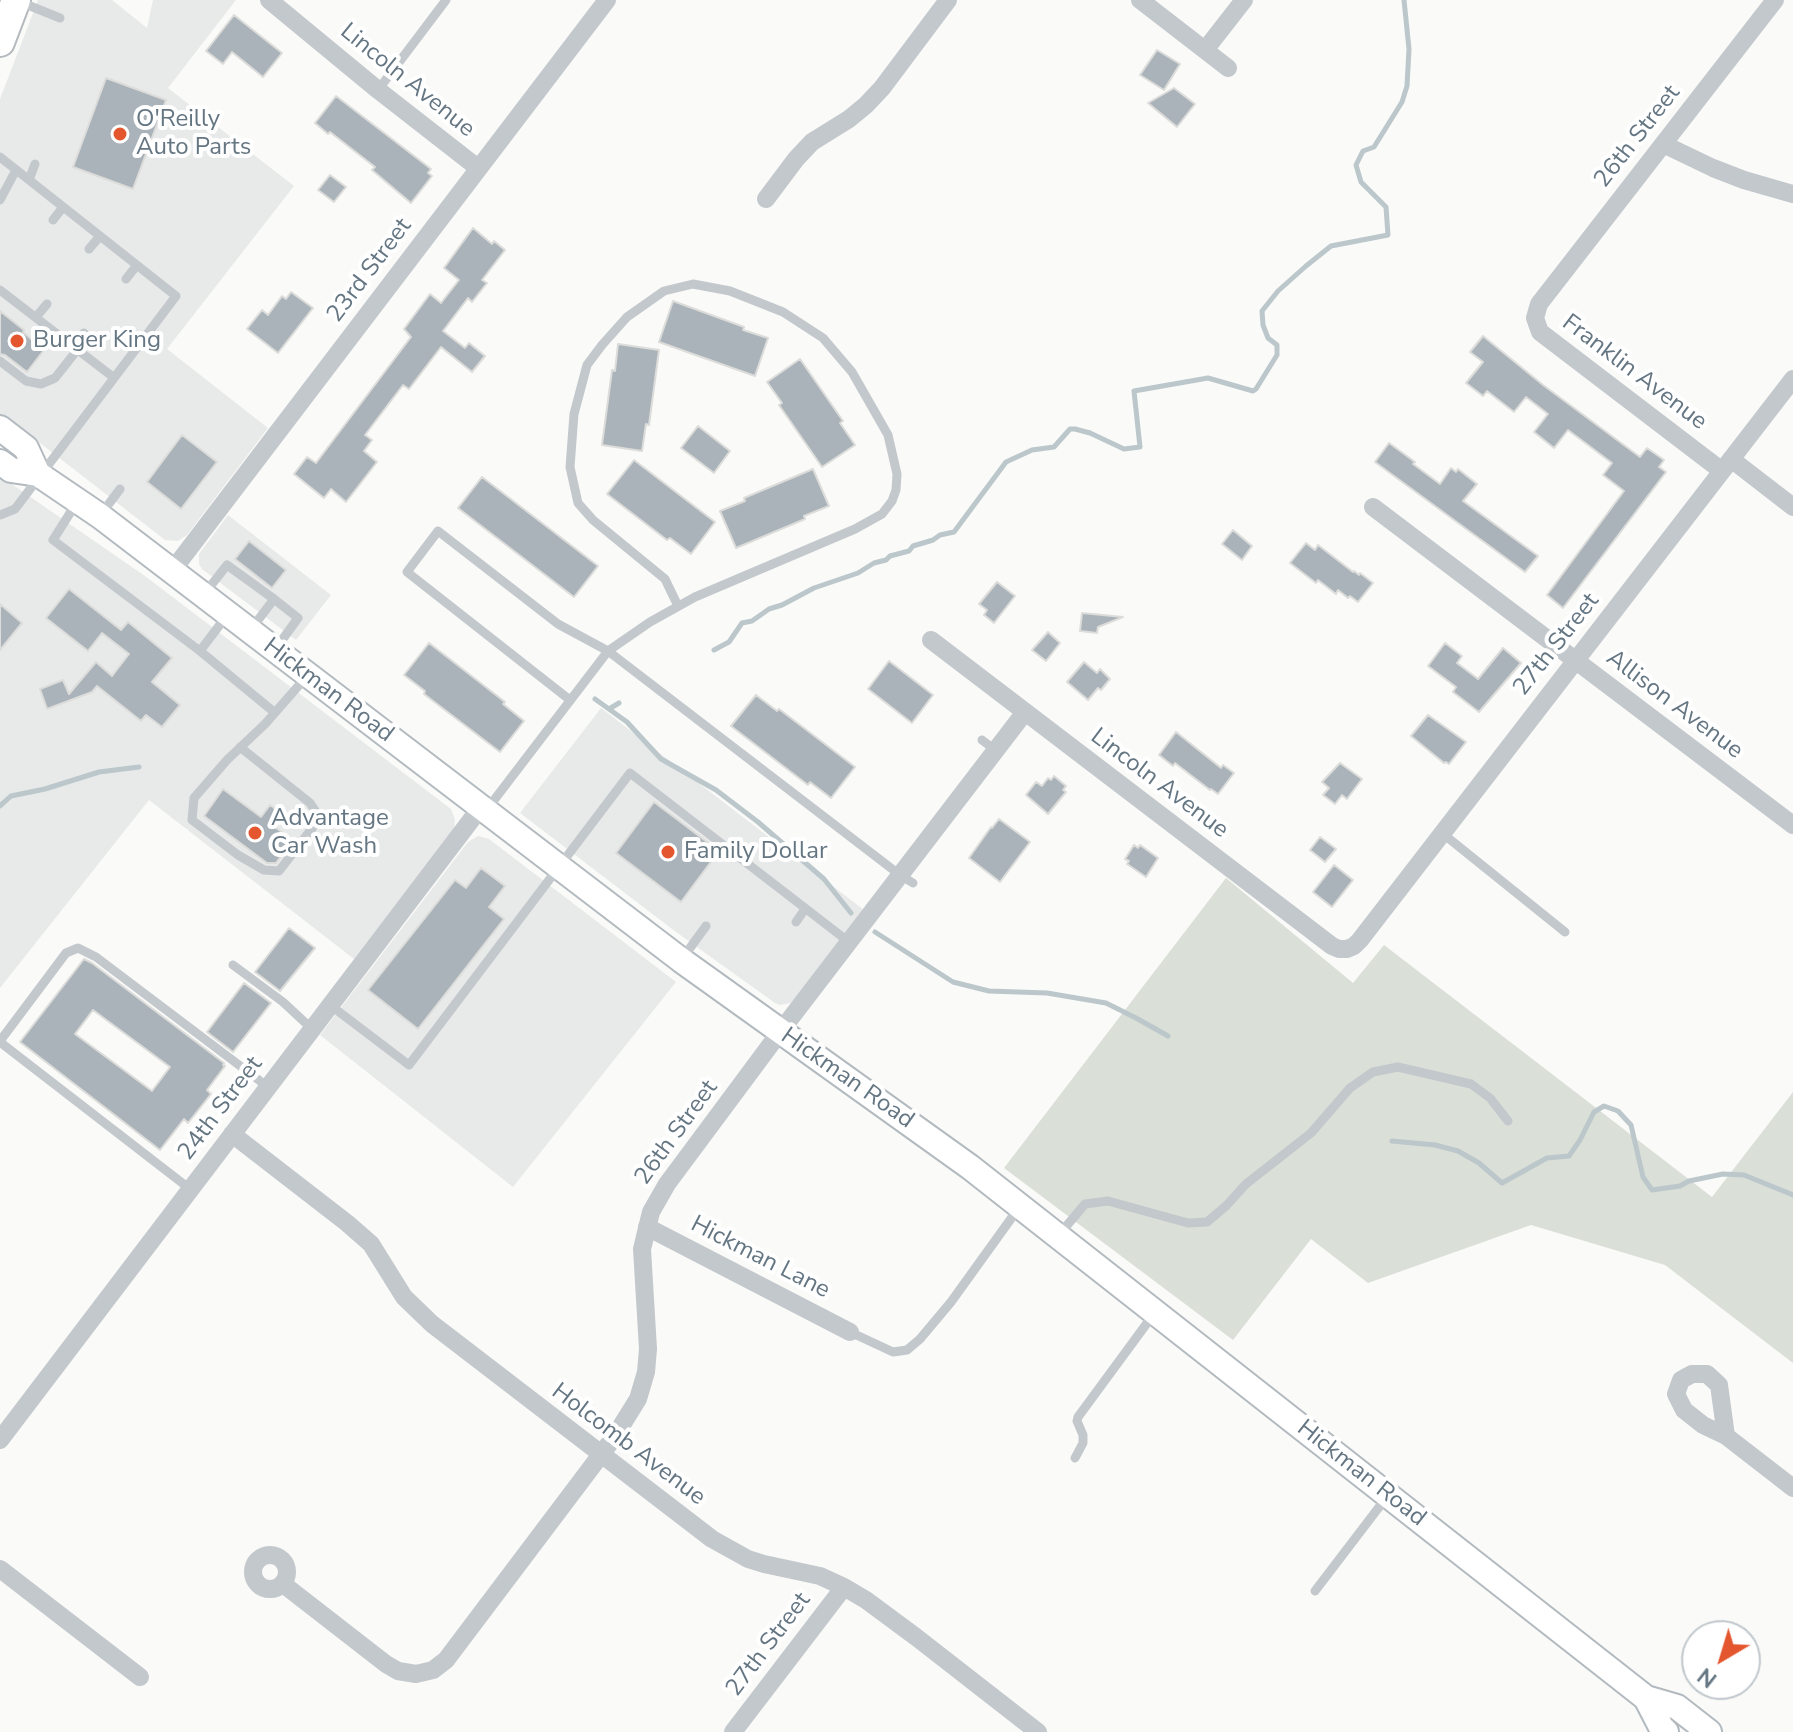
<!DOCTYPE html>
<style>
body{margin:0}
#map{position:relative;width:1793px;height:1732px;overflow:hidden;background:#fafaf8;font-family:"Nunito Sans",sans-serif}
canvas{display:block}
.north{position:absolute;left:1681px;top:1620px;width:80px;height:80px;box-sizing:border-box;background:#fff;border:2px solid #c1c8cd;border-radius:50%;rotate:218deg;font-size:22px;font-weight:700;line-height:32px;text-align:center;color:#657683}
.north::after{content:'';display:block;margin:auto;width:28px;height:36px;background:#e4572e;clip-path:polygon(50% 0,100% 100%,50% 72%,0 100%)}
</style>
<div id="map">
<canvas width="1793" height="1732"></canvas>
<div class="north">N</div>
</div>
<script>
const g = document.querySelector('canvas').getContext('2d');
g.lineJoin = 'round';
function fillPath(path, color) { g.fillStyle = color; g.fill(path, 'evenodd'); }
const toPath = rows => new Path2D(rows.map(r => 'M' + r).join(''));
function stroke(path, color, width, dash) { g.strokeStyle = color; g.lineWidth = width; g.lineCap = dash ? 'butt' : 'round'; g.setLineDash(dash || []); g.stroke(path); }
function drawText(font, color, halo, rows, align = 'center') {
  g.font = font + ' "Nunito Sans",sans-serif'; g.lineWidth = 8; g.setLineDash([]); g.textBaseline = 'middle'; g.strokeStyle = halo; g.fillStyle = color; for (const [text, x, y, turn = 0] of rows) {
    g.save(); g.translate(x, y); g.rotate((+turn || 0) * Math.PI / 180); g.textAlign = isNaN(turn) ? turn : align; if (halo) g.strokeText(text, 0, 0); g.fillText(text, 0, 0); g.restore();
  }
}
const built = toPath([
 [38,0,112,0,147,28,153,0,236,0,168,88,294,186,167,349,268,428,187,535,178,541,165,540,40,443,0,415,0,99],
 [0,476,145,576,451,809,455,819,454,829,354,959,149,800,0,988],
 [228,515,331,595,296,640,202,569,199,564,199,554],
 [601,708,864,910,794,1000,790,1003,780,1005,775,1003,676,932,520,813],
 [478,836,489,839,676,982,513,1187,320,1035,468,842]
]);
const green = toPath([
 [1226,878,1353,983,1384,945,1712,1197,1793,1092,1793,1363,1665,1265,1531,1225,1368,1283,1311,1239,1233,1340,1004,1168]
]);
const stream = toPath([
 [714,650,729,642,742,623,752,621,769,609,782,605,814,588,858,573,874,563,886,560,890,556,909,551,913,546,933,540,940,535,954,532,1006,462,1032,450,1054,447,1070,429,1075,429,1090,433,1124,449,1140,447,1134,391,1208,378,1253,391,1256,389,1277,355,1277,345,1268,338,1263,325,1262,311,1278,291,1306,266,1331,246,1388,235,1386,207,1361,182,1356,165,1363,151,1374,147,1402,102,1407,86,1409,49,1404,0],
 [595,699,627,722,661,759,716,790,758,822,824,879,851,913],
 [609,709,619,703],
 [0,806,11,796,45,789,99,772,139,767],
 [875,932,953,982,989,991,1047,993,1106,1003,1136,1018,1168,1036],
 [1392,1141,1435,1145,1458,1151,1479,1163,1502,1183,1547,1158,1569,1156,1580,1140,1594,1112,1604,1106,1618,1111,1631,1125,1643,1177,1652,1190,1680,1186,1689,1181,1723,1174,1744,1175,1793,1195]
]);
const building = toPath([
 [234,15,282,53,263,77,232,52,223,64,206,51,234,15],
 [1157,50,1180,64,1164,90,1140,75,1157,50],
 [106,78,166,100,133,189,73,167,106,78],
 [1174,88,1195,104,1177,127,1148,103,1174,88],
 [336,96,431,169,428,173,432,176,411,203,372,170,375,167,330,132,328,134,315,123,336,96],
 [330,175,346,187,334,202,318,190,330,175],
 [473,228,492,244,494,241,505,250,482,280,487,283,472,302,468,298,443,331,465,348,469,343,485,356,472,372,441,347,409,389,403,385,365,435,372,440,364,451,377,462,346,502,331,489,324,498,294,474,307,457,316,463,411,337,404,329,430,294,441,303,459,280,444,268,473,228],
 [291,292,313,308,278,353,247,329,262,310,268,315,282,296,286,299,291,292],
 [673,301,744,327,743,330,768,338,755,376,659,342,673,301],
 [0,311,24,330,23,332,44,350,27,372,5,355,0,354,0,311],
 [1483,336,1543,385,1640,457,1647,448,1664,460,1659,467,1666,472,1563,608,1547,595,1624,491,1603,475,1612,463,1568,430,1554,448,1534,432,1548,414,1526,397,1514,412,1487,391,1483,396,1466,383,1483,362,1470,352,1483,336],
 [618,344,659,350,649,425,646,424,642,451,602,445,612,370,615,371,618,344],
 [800,359,843,421,840,423,855,445,822,467,779,405,782,403,767,382,800,359],
 [698,426,730,451,714,473,681,448,698,426],
 [182,435,217,462,181,509,147,482,182,435],
 [1389,443,1415,462,1413,464,1440,484,1451,468,1456,472,1458,469,1477,484,1463,501,1538,556,1525,572,1375,462,1389,443],
 [634,460,715,522,691,554,670,538,667,540,607,494,634,460],
 [813,469,829,506,804,516,805,519,736,548,720,511,745,501,744,498,813,469],
 [482,477,598,566,574,597,458,508,482,477],
 [1233,530,1252,546,1242,560,1222,544,1233,530],
 [249,541,286,570,272,588,235,559,249,541],
 [1306,543,1315,550,1318,545,1353,572,1354,571,1359,575,1360,573,1373,583,1358,602,1350,596,1348,598,1338,590,1336,594,1318,580,1316,583,1290,563,1306,543],
 [997,582,1015,596,994,623,984,615,987,610,979,604,997,582],
 [69,589,121,630,128,622,172,658,152,682,180,705,162,727,146,715,141,721,97,686,92,692,47,709,40,689,63,680,69,694,96,662,112,676,129,654,102,633,88,651,46,618,69,589],
 [0,604,22,623,0,650,0,604],
 [1082,613,1123,617,1098,627,1097,633,1080,631,1082,613],
 [1048,632,1060,643,1046,661,1032,650,1048,632],
 [429,643,505,702,503,704,524,721,500,752,424,694,425,691,404,675,429,643],
 [1445,643,1462,656,1457,663,1478,679,1503,648,1521,663,1479,712,1453,692,1456,687,1428,666,1445,643],
 [889,661,933,695,912,723,868,689,889,661],
 [1084,662,1097,673,1100,669,1110,679,1101,690,1098,688,1088,700,1067,682,1084,662],
 [756,695,777,711,779,709,855,767,831,798,810,782,808,785,731,726,756,695],
 [1428,715,1466,742,1449,764,1446,762,1444,763,1411,736,1428,715],
 [1176,732,1221,768,1223,765,1234,773,1218,794,1211,789,1210,790,1175,763,1173,766,1159,755,1176,732],
 [1340,763,1362,779,1347,799,1342,795,1335,804,1323,795,1329,788,1322,782,1340,763],
 [1054,776,1066,786,1063,790,1066,792,1048,814,1026,795,1036,782,1042,786,1048,778,1051,780,1054,776],
 [223,789,261,817,270,805,281,813,272,825,293,840,276,863,267,863,204,816,223,789],
 [654,802,719,851,681,902,616,853,654,802],
 [999,819,1030,842,1000,882,969,858,991,827,992,828,999,819],
 [1320,837,1336,849,1325,862,1310,850,1320,837],
 [1134,845,1138,848,1140,845,1158,858,1146,877,1127,864,1129,861,1125,859,1134,845],
 [1334,865,1353,880,1332,907,1313,892,1334,865],
 [481,868,505,886,489,907,504,919,418,1029,368,990,455,880,466,888,481,868],
 [289,928,315,948,280,991,255,972,289,928],
 [84,959,92,963,224,1063,223,1065,225,1066,207,1090,211,1094,188,1123,184,1119,160,1150,20,1042,84,959],
 [93,1010,170,1067,152,1091,75,1034,93,1010],
 [244,983,271,1003,233,1052,207,1032,244,983]
]);
const service = toPath([
 [18,1,60,18],
 [378,90,446,0],
 [0,157,176,296,15,509,0,515],
 [29,180,35,164],
 [0,200,16,170],
 [53,220,63,207],
 [89,249,100,236],
 [126,279,137,265],
 [0,290,113,377],
 [36,317,47,304],
 [74,346,84,333],
 [0,361,26,381,41,384,55,378,78,349],
 [77,502,53,540,200,651,228,614],
 [102,513,120,489],
 [205,593,227,565,274,599,298,618,277,647],
 [252,628,274,599],
 [200,651,274,712],
 [570,700,407,572,438,531,558,624,608,651,900,875,913,883],
 [982,740,995,750],
 [240,747,310,803,320,818,279,871,264,870,238,855,192,820,194,798,227,760,265,724,308,675],
 [488,808,608,651,650,622,695,597,855,529,882,514,892,501,896,490,897,474,888,435,852,372,823,338,783,312,730,291,693,284,664,291,627,317,602,345,587,365,574,414,570,467,578,503,593,520,665,579,678,606],
 [1442,833,1565,932],
 [796,922,805,909],
 [682,959,706,926],
 [233,965,283,1002,312,1029],
 [330,1005,409,1065,630,773,849,942],
 [0,1041,66,953,78,948,96,957,268,1087],
 [0,1042,190,1189],
 [1058,1236,1085,1204,1108,1201,1188,1223,1207,1222,1226,1206,1246,1184,1311,1133,1350,1088,1373,1072,1398,1067,1471,1084,1490,1098,1508,1121],
 [850,1332,893,1352,907,1350,920,1339,951,1302,1018,1209],
 [1075,1458,1083,1443,1083,1435,1077,1421,1078,1417,1153,1315],
 [1315,1591,1386,1498]
]);
const minor = toPath([
 [269,0,378,90,478,168],
 [1140,0,1228,68],
 [1205,50,1244,0],
 [1663,144,1713,168,1744,180,1793,194],
 [766,199,796,159,812,142,849,119,866,105,882,88,948,0],
 [1731,459,1793,507],
 [1722,471,1540,332,1535,318,1539,304,1775,0],
 [1373,507,1793,825],
 [172,571,607,0],
 [931,640,1332,946,1339,949,1347,949,1354,946,1360,940,1793,379],
 [232,1134,347,1223,371,1244,404,1297,432,1324,712,1539,748,1559,764,1564,820,1576,844,1587,866,1600,916,1637,1038,1732],
 [647,1227,850,1332],
 [1726,1436,1719,1385,1707,1374,1692,1374,1681,1380,1676,1394,1684,1410,1703,1425,1726,1436,1793,1488],
 [0,1440,481,807],
 '253 1572a17 17 0 1 1 34 0a17 17 0 1 1-34 0Z',
 [0,1569,140,1677],
 [283,1584,386,1664,398,1671,416,1674,433,1670,446,1660,615,1436,638,1399,646,1372,648,1349,642,1249,651,1212,667,1184,780,1032,1025,712],
 [733,1732,844,1587]
]);
const secondary = toPath([
 [0,428,26,448,38,474],
 [0,462,11,470,38,474,100,516,681,960,970,1167,1646,1698,1677,1707,1709,1732],
 [1646,1698,1661,1727,1666,1732]
]);
const primary = toPath([
 [0,42,16,0]
]);
const markers = [
 [120,134,8,"#e4572e"],
 [17,341,8,"#e4572e"],
 [255,833,8,"#e4572e"],
 [668,852,8,"#e4572e"]
];
const streetNames = [
 ["Lincoln Avenue",407,81,39],
 ["26th Street",1638,137,-52],
 ["23rd Street",370,271,-53],
 ["Franklin Avenue",1634,373,37],
 ["27th Street",1557,645,-52],
 ["Hickman Road",328,691,37],
 ["Allison Avenue",1674,705,37],
 ["Lincoln Avenue",1159,784,37],
 ["Hickman Road",847,1079,35],
 ["24th Street",221,1109,-53],
 ["26th Street",677,1133,-54],
 ["Hickman Lane",760,1258,27],
 ["Holcomb Avenue",628,1445,37],
 ["Hickman Road",1361,1474,38],
 ["27th Street",769,1645,-53]
];
const poiNames = [
 ["O'Reilly",136,120],
 ["Auto Parts",136,148],
 ["Burger King",33,341],
 ["Advantage",271,819],
 ["Car Wash",271,847],
 ["Family Dollar",684,852]
];
fillPath(built, '#e8e9e9');
fillPath(green, '#dadfd7');
stroke(stream, '#bbc7cb', 5);
fillPath(building, '#aab3b9');
stroke(building, '#dcdcda', 2);
stroke(secondary, '#b3babf', 28);
stroke(primary, '#b5babe', 32);
stroke(service, '#c3c8cc', 9);
stroke(minor, '#c3c8cc', 18);
stroke(secondary, '#fff', 24);
stroke(primary, '#fff', 28);
for (const [x, y, r, color] of markers) { const dot = new Path2D(); dot.arc(x, y, r, 0, 2 * Math.PI); g.fillStyle = color; g.fill(dot); stroke(dot, '#fff', 3); }
drawText('24px', '#657683', '#fff', streetNames);
drawText('24px', '#657683', '#fff', poiNames, 'left');
</script>
